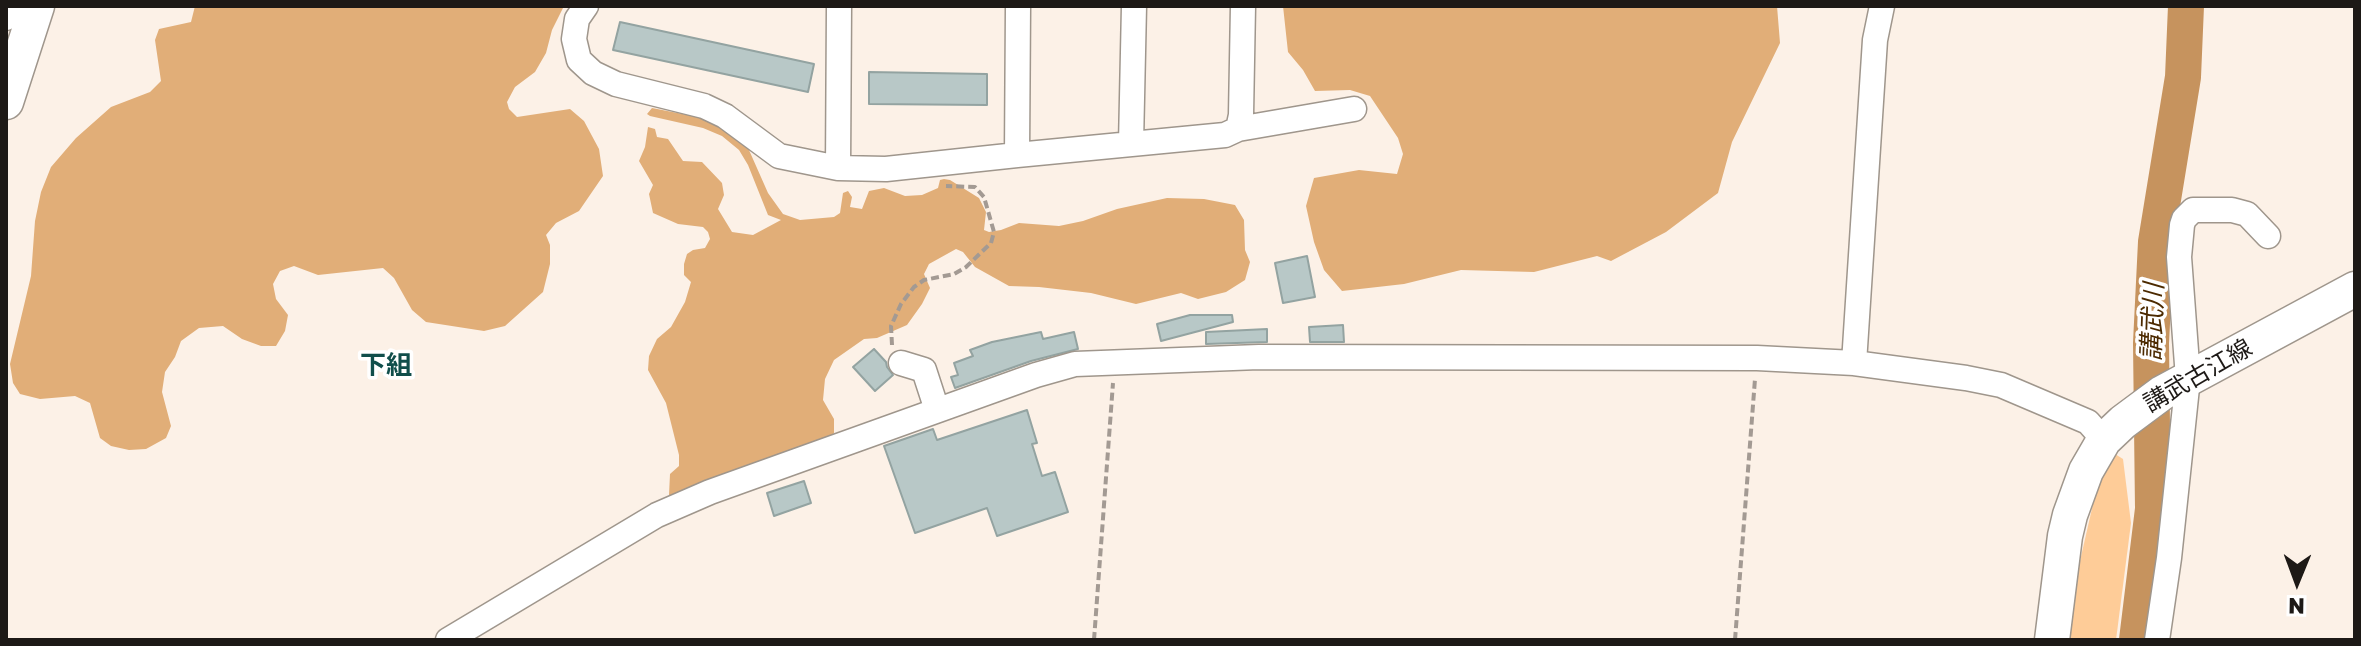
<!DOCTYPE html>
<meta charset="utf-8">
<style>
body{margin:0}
#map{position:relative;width:2361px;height:646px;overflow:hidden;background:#fcf1e7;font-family:"Golos Text",sans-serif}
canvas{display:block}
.frame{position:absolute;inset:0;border:8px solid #1d1916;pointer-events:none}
.north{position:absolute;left:2257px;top:542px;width:80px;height:80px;-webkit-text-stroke:6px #fff;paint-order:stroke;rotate:181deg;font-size:22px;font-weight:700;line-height:32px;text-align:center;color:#1d1916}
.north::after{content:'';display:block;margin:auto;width:28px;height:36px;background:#1d1916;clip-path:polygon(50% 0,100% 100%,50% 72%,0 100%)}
</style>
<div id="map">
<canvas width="2361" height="646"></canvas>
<div class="frame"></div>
<div class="north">N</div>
</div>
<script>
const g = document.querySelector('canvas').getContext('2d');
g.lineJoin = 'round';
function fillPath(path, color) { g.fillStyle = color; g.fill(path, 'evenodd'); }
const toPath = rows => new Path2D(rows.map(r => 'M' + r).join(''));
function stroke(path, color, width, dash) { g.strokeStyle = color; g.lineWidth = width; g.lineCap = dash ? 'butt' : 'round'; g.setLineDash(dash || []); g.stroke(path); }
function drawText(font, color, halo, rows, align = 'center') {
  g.font = font + ' "Golos Text","Noto Sans JP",sans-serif'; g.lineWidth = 7; g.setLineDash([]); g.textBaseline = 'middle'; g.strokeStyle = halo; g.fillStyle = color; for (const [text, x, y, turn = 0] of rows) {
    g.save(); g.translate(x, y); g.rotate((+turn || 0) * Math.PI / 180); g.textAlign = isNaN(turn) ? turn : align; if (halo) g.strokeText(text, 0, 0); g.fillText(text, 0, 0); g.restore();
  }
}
const green = toPath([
 [2115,454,2123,459,2131,523,2116,640,2070,640,2077,574,2099,478]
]);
const forest = toPath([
 [195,6,564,6,552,30,546,53,535,72,515,87,507,102,509,109,517,117,570,109,584,121,599,149,603,176,579,211,556,223,546,235,550,245,550,264,543,292,505,326,484,331,426,322,412,310,394,278,383,268,318,275,294,266,280,271,273,284,276,299,288,315,285,331,276,346,261,346,242,339,223,326,199,328,181,341,175,357,165,372,162,392,171,426,166,438,146,449,129,450,111,446,100,438,90,403,75,396,40,399,20,394,13,383,10,364,31,276,35,221,41,192,51,167,76,138,111,107,150,92,161,81,155,40,159,29,191,22],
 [1283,6,1777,6,1780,43,1732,142,1718,193,1666,232,1611,261,1597,256,1534,272,1461,270,1404,284,1342,291,1324,270,1314,242,1306,206,1314,178,1359,170,1397,174,1403,154,1398,138,1370,96,1350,90,1315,91,1303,70,1288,52],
 [652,108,708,119,745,141,768,193,783,214,800,220,834,217,840,213,843,193,848,191,852,197,850,207,862,209,869,191,884,188,905,196,922,195,938,188,940,180,944,179,950,180,979,198,986,212,984,230,989,232,1001,230,1019,223,1059,226,1083,221,1117,209,1167,198,1204,199,1235,205,1244,220,1245,250,1250,262,1245,280,1226,292,1198,299,1181,293,1136,304,1091,293,1039,287,1009,286,975,267,963,252,956,249,929,264,924,274,930,288,922,304,907,325,877,338,864,339,834,360,825,379,823,400,834,419,834,433,827,443,756,463,677,496,669,495,670,474,679,466,679,455,666,403,648,370,649,356,657,339,671,327,685,302,691,282,684,275,684,264,687,254,693,250,705,248,710,239,708,232,703,227,678,224,653,213,649,194,653,185,639,161,645,147,648,127,655,129,657,137,668,139,683,161,702,162,722,183,724,195,718,209,732,232,753,235,781,220,768,215,748,165,739,150,722,136,703,128,650,116,647,114]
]);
const river = toPath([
 [2137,640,2153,509,2151,343,2156,242,2183,77,2186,6]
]);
const building = toPath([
 [620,22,814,64,808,92,613,50,620,22],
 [869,72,987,74,987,105,869,104,869,72],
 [1307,256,1315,297,1283,303,1275,263,1307,256],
 [1190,315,1232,315,1233,322,1161,341,1157,324,1190,315],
 [1343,325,1344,342,1310,342,1309,327,1343,325],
 [1267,329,1267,342,1206,344,1206,332,1267,329],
 [1041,332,1043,339,1074,332,1078,349,1031,361,955,388,951,377,958,375,954,363,973,356,970,350,992,342,1041,332],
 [874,349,886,362,887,367,893,375,875,391,853,367,874,349],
 [1027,410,1037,443,1032,444,1042,476,1055,472,1068,512,997,536,987,508,915,533,884,446,933,429,937,440,1027,410],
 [804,481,811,503,774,516,767,493,804,481]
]);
const path = toPath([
 [892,345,891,326,901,304,914,287,924,280,954,274,966,267,991,243,994,232,984,197,975,187,946,186],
 [1094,640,1113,383],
 [1735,640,1755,379]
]);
const street = toPath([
 [586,6,577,19,574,39,579,60,593,73,616,84,704,106,725,116,779,156,838,168],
 [839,6,838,168,886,169,1017,155,1018,6],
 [6,18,10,6],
 [1238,129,1354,109],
 [1131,144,1134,6],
 [1017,155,1225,135,1238,129,1241,115,1243,6],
 [901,363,924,370,937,410],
 [1854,363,1875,40,1882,6],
 [448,640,657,515,710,492,1036,375,1075,364,1259,357,1757,358,1854,363,1966,378,2001,385,2088,422,2104,440],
 [2157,640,2169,558,2188,378,2179,257,2182,225,2184,219,2193,210,2232,210,2247,214,2268,236]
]);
const secondary = toPath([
 [6,102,37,6],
 [2052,640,2065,536,2070,515,2086,471,2104,440,2123,422,2162,393,2355,289]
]);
const streetNames = [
 ["講武古江線",2198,376,-30]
];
const waterNames = [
 ["講武川",2153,322,-88]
];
const neighbourhoodNames = [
 ["下組",386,366]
];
fillPath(green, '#fecc98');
fillPath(forest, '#e1ae78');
stroke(river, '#c6935e', 36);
fillPath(building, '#b8c8c7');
stroke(building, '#93a3a1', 2);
stroke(street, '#9f968c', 27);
stroke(secondary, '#9f968c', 37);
stroke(path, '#a39a93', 4, [8, 4]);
stroke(street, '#fff', 24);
stroke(secondary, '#fff', 34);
drawText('24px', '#1d1916', '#fff', streetNames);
drawText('italic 26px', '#4c2a00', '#fff', waterNames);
drawText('bold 26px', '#104e4b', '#fff', neighbourhoodNames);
</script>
